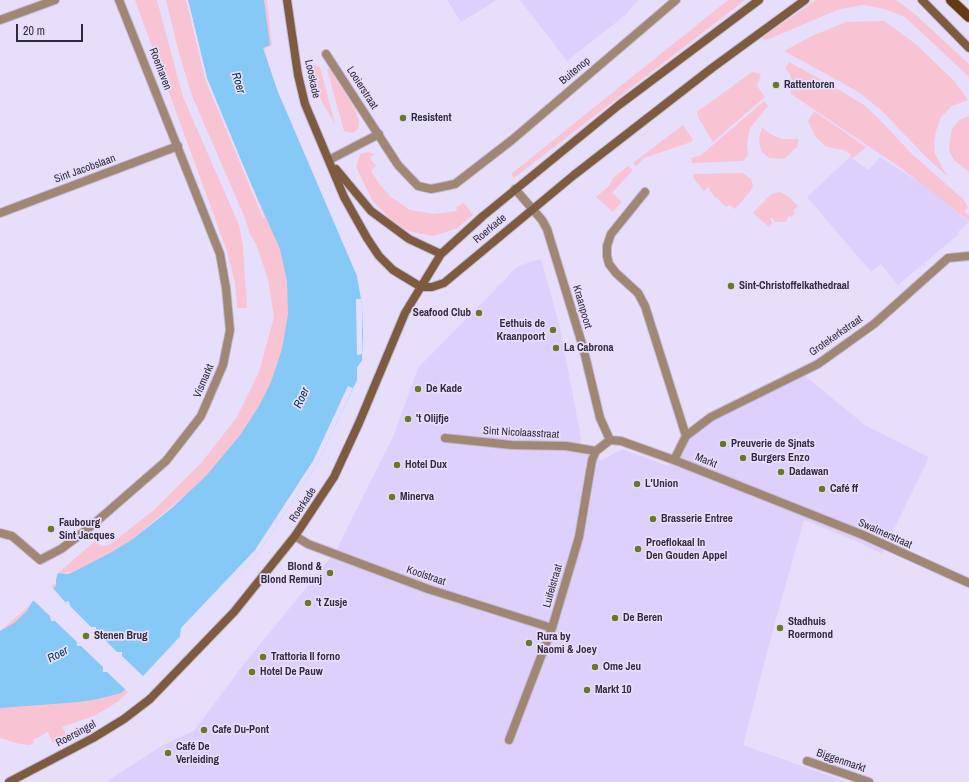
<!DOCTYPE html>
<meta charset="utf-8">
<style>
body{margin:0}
#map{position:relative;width:969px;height:782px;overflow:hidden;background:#e7defb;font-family:"Archivo Narrow",sans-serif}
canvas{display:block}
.scale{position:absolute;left:16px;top:24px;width:67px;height:18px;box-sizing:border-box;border:2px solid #302a3d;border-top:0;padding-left:5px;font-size:12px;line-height:14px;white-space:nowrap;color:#302a3d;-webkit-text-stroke:3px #e7defb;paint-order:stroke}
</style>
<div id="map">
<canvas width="969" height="782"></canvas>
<div class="scale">20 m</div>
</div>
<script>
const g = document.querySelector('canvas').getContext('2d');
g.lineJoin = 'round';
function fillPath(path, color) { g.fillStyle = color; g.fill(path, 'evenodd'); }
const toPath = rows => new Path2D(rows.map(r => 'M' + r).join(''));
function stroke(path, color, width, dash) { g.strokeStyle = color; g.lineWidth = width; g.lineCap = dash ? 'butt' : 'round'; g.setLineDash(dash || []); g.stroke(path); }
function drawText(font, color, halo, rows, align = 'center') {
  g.font = font + ' "Archivo Narrow",sans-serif'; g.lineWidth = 3.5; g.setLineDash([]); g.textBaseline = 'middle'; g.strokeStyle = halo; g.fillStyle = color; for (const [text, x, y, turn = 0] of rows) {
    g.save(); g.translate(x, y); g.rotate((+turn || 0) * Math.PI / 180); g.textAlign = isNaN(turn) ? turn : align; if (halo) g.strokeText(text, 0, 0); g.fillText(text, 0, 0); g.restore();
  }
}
const built = toPath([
 [447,0,497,0,461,22],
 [520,0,639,0,624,16,567,61],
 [850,157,869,170,880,157,925,186,969,222,958,232,959,234,898,285,881,264,871,272,807,197],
 [541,259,560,328,581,438,581,453,602,460,622,449,668,466,697,431,720,416,805,376,865,425,929,457,882,554,854,540,804,520,771,637,743,745,847,782,106,782,163,745,194,731,240,669,336,551,394,435,418,368,518,266]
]);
const green = toPath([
 [135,0,157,0,183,97,239,225,243,246,247,308,237,308,235,283,227,251],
 [166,0,267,0,272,45,264,49,279,98,354,276,126,690,128,692,119,701,96,715,62,727,67,736,53,743,48,732,33,740,34,743,29,745,20,744,0,738,0,631,53,585,144,537,186,494,133,539,110,553,75,571,59,574,58,573,95,541,101,546,109,545,154,510,202,462,237,417,259,372,274,317,268,279,256,244,250,234,245,218,192,96,179,53],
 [728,0,745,0,514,178,511,174],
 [816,0,896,0,915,14,969,64,969,77,905,17,885,9,863,5,840,9,764,41,763,37],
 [884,21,917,45,955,82,968,100,952,106,941,117,936,131,934,141,935,154,947,176,927,158,881,110,857,91,784,51,812,36,846,22],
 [789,62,838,89,864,105,879,119,912,154,964,200,968,207,964,212,969,215,969,221,901,168,791,94,792,80,790,74,785,69],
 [309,63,320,67,335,124,321,100,312,77],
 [327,69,330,69,355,109,359,122,358,128,353,133,344,131],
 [752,72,761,74,757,86,765,97,713,142,699,119,697,112],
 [764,101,768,106,750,128,747,144,748,155,743,161,692,163,691,158,701,155],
 [814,111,863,145,866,147,853,158,850,157,851,155,846,151,825,146,815,136,808,121],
 [969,116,969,172,954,160,950,153,949,146,952,129,959,120],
 [683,125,693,140,691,142,644,158,636,167,633,163],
 [762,127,770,134,782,139,799,139,797,147,784,159,769,158,762,152,760,146,759,138],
 [368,152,375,154,370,158,376,166,371,171,380,185,391,197,410,210,434,214,457,211,456,207,464,203,473,215,456,229,433,236,408,231,390,219,372,200,356,167,360,154],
 [628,166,633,170,612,193,622,202,613,212,596,197,609,186,613,178],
 [743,173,751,179,753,186,750,192,735,209,730,205,726,207,718,199,719,197,716,198,709,190,710,188,709,187,704,191,694,179,693,174],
 [780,192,789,197,798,206,793,211,795,213,792,217,788,216,786,222,775,222,772,217,770,218,772,223,769,227,753,213,771,194]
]);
const water = toPath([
 [188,0,264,0,270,45,263,48,278,92,357,276,362,305,363,335,362,360,357,368,357,380,317,464,259,552,143,676,121,693,98,699,79,702,0,708,0,631,14,623,27,611,32,602,56,586,56,579,58,573,68,574,75,571,110,553,133,539,173,507,206,476,241,434,259,406,271,382,282,349,288,314,287,281,280,249,220,114,207,78]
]);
const pier = toPath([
 [186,0,188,0,207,78,265,218,263,218,205,79],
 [356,299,361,299,362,305,362,354,357,355],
 [348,386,353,388,317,464,259,552,180,637,181,628,255,550,313,461],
 [52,587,65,602,69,601,70,606,91,627,96,627,96,631,117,652,122,652,122,656,143,676,135,685,127,691,107,672,103,672,103,667,81,646,77,646,77,642,55,621,51,621,50,616,33,600]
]);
const street = toPath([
 [0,20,55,0],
 [326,54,398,165,418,186,431,189,441,187,455,184,512,140,676,0],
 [329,160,379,134],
 [515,189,542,220,547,229,583,347,600,418,610,440],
 [645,192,611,234,607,246,607,256,609,264,616,273,638,293,645,306,686,436],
 [0,213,178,146],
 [445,438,512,445,566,446,596,451],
 [610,440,621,441,674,460,863,535,969,583],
 [674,460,686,436,711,417,818,364,874,324,948,258,969,256],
 [0,533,12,536,40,560,61,549,89,528,166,461,201,416,223,365,230,330,226,288,220,254,119,0],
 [295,536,308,544,428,589,552,628],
 [509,740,552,628,579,537,592,460,596,451,610,440],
 [807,761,869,782]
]);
const secondary = toPath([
 [287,0,298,75,305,104,344,197,367,238,379,256,393,270,421,287],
 [922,0,969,48],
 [336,169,371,211,409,239,441,254],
 [421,287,432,287,444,283,574,175,712,68,805,0],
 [9,782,93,738,124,719,150,699,234,612,295,536,334,477,359,423,405,313,441,254,483,216,619,105,759,0]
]);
const primary = toPath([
 [951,0,969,17]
]);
const markers = [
 [776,85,4,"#697826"],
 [403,118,4,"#697826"],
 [731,286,4,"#697826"],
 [479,313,4,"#697826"],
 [553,330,4,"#697826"],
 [556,348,4,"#697826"],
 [418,389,4,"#697826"],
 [408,419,4,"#697826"],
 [723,444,4,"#697826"],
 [743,458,4,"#697826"],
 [397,465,4,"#697826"],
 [781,472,4,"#697826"],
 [637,484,4,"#697826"],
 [822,489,4,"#697826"],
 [392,497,4,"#697826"],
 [653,519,4,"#697826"],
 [51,529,4,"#697826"],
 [638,549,4,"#697826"],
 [330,573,4,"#697826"],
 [308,603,4,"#697826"],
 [615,618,4,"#697826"],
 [780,628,4,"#697826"],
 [86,636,4,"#697826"],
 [529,643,4,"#697826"],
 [263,657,4,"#697826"],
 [595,667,4,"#697826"],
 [252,672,4,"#697826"],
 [587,690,4,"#697826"],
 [204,730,4,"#697826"],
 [168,753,4,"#697826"]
];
const streetNames = [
 ["Roerhaven",160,69,69],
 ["Buitenop",575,71,-40],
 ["Looskade",312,79,78],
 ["Looierstraat",362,88,57],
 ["Sint Jacobslaan",85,169,-20],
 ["Roerkade",490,229,-40],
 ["Kraanpoort",582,307,74],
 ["Grotekerkstraat",836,336,-35],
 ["Vismarkt",204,381,-67],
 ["Sint Nicolaasstraat",521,433,3],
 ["Markt",706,461,22],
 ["Roerkade",303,505,-57],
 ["Swalmerstraat",885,534,24],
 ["Koolstraat",426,576,19],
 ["Luifelstraat",553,586,-74],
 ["Roersingel",76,734,-28],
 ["Biggenmarkt",841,761,19]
];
const poiNames = [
 ["Rattentoren",784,85],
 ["Resistent",411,118],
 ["Sint-Christoffelkathedraal",739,286],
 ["Seafood Club",471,313,"right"],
 ["Eethuis de",545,324,"right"],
 ["Kraanpoort",545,337,"right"],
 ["La Cabrona",564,348],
 ["De Kade",426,389],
 ["'t Olijfje",416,419],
 ["Preuverie de Sjnats",731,444],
 ["Burgers Enzo",751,458],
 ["Hotel Dux",405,465],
 ["Dadawan",789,472],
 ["L'Union",645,484],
 ["Café ff",830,489],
 ["Minerva",400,497],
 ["Brasserie Entree",661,519],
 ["Faubourg",59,523],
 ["Sint Jacques",59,536],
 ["Proeflokaal In",646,543],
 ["Den Gouden Appel",646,556],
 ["Blond &",322,567,"right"],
 ["Blond Remunj",322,580,"right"],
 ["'t Zusje",316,603],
 ["De Beren",623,618],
 ["Stadhuis",788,622],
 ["Roermond",788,635],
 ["Stenen Brug",94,636],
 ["Rura by",537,637],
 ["Naomi & Joey",537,650],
 ["Trattoria Il forno",271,657],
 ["Ome Jeu",603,667],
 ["Hotel De Pauw",260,672],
 ["Markt 10",595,690],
 ["Cafe Du-Pont",212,730],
 ["Café De",176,747],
 ["Verleiding",176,760]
];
const waterNames = [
 ["Roer",238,83,73],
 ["Roer",302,398,-66],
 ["Roer",58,655,-28]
];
fillPath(built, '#ddd0fc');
fillPath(green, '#f8c4d3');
fillPath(water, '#87c9f6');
fillPath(pier, '#e7defb');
stroke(street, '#c2bad5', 10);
stroke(secondary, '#c2bad5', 10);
stroke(primary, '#c2bad5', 12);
stroke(street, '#a08773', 8);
stroke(secondary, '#7e5a3e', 8);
stroke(primary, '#653b14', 10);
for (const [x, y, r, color] of markers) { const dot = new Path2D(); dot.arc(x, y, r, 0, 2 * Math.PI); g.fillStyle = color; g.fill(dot); stroke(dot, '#e7defb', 1.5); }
drawText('11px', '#302a3d', '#e7defb', streetNames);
drawText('bold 11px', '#302a3d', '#e7defb', poiNames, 'left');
drawText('italic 12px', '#003856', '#e7defb', waterNames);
</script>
